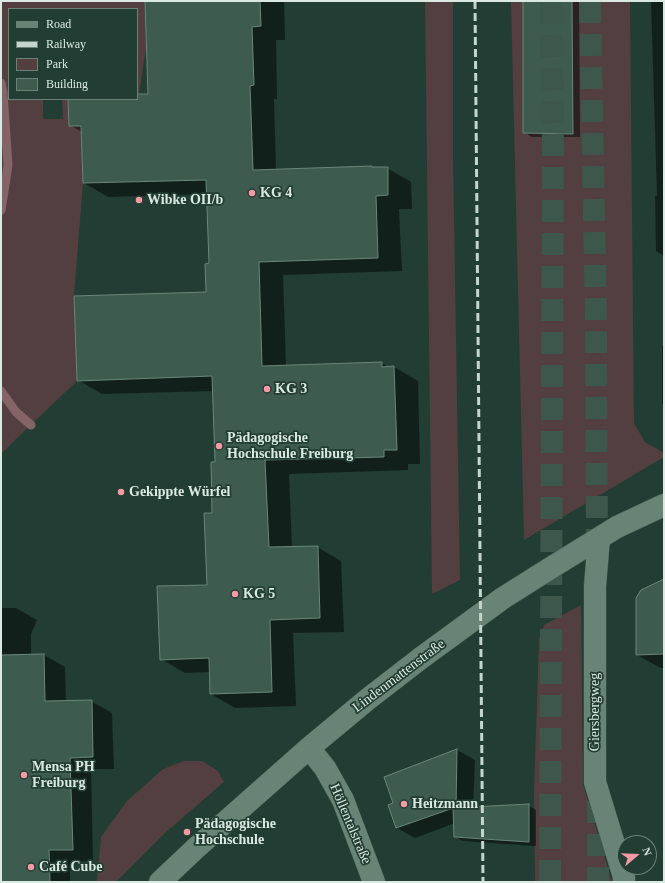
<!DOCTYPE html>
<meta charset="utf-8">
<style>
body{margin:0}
#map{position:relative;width:665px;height:883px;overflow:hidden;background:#223d33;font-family:"Times New Roman",serif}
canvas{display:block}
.frame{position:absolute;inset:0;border:2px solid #daeae2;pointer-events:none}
.legend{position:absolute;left:8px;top:8px;width:130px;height:92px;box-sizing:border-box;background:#223d33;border:1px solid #6c8279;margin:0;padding:5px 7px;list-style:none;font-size:12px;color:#daeae2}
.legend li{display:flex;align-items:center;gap:8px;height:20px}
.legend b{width:20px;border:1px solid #6c8279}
.north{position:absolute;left:617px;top:835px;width:40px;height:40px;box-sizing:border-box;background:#223d33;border:1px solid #6c8279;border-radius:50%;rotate:71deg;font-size:11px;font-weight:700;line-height:16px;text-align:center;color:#daeae2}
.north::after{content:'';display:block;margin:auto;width:14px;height:18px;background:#f49aa4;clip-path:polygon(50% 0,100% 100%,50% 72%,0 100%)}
</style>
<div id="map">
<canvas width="665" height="883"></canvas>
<div class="frame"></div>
<ul class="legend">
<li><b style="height:5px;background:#678477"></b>Road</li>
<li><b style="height:5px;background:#c3d5cc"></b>Railway</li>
<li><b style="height:11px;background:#533e40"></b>Park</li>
<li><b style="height:11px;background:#3d5b4f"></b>Building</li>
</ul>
<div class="north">N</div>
</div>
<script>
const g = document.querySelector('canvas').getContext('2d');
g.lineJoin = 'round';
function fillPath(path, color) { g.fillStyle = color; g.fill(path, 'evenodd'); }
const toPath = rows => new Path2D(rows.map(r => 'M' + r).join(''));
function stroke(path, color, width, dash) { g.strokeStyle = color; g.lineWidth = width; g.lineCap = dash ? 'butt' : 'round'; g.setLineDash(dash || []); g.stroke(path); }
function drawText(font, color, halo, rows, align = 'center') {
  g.font = font + ' "Times New Roman",serif'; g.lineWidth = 3.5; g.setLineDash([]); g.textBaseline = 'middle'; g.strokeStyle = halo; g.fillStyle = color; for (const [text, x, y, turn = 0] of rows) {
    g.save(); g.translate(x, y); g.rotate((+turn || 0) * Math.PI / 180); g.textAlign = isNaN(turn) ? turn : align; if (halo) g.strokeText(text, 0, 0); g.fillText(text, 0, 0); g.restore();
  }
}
const green = toPath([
 [1,1,145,1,146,48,139,94,137,94,137,9,9,9,9,99,68,99,81,126,83,183,74,296,75,324,87,352,76,353,77,381,16,439,1,454],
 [62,99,63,119,43,119,43,100],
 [425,1,453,1,453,155,460,580,432,594],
 [511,1,523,1,523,133,572,1,630,1,634,423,645,442,664,453,664,457,524,540],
 [581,605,583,784,612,882,535,882,534,791,539,639,544,625],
 [184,761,202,761,218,771,224,782,165,833,116,882,97,882,97,879,101,837,127,801,163,769]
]);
const shadow = toPath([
 [146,1,284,1,285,40,276,40,277,99,274,99,276,170,387,168,411,182,412,209,399,209,402,271,283,275,286,366,382,363,390,368,394,367,418,381,420,464,408,464,408,470,289,474,292,548,317,547,341,561,344,632,293,633,296,706,235,708,211,694,210,672,185,673,161,659,208,586,216,463,214,391,102,394,78,380,207,293,210,264,207,194,108,197,84,183,82,132,70,125,69,99,137,99,137,95,149,95],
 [524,1,579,1,580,137,532,137,524,132],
 [651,1,664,1,664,256,656,251,655,196,657,196],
 [662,346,664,346,664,405,662,404],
 [664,580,664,668,661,668,637,655],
 [1,608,16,608,37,620,31,634,31,655,44,655,65,667,66,701,91,701,112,713,114,769,91,769,93,861,70,862,70,882,1,882],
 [457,750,475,760,473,808,528,805,536,810,536,846,463,841,455,837,455,823,415,838,397,828,389,806,395,804,385,778]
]);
const stream = toPath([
 [1,83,3,93,8,165,1,210],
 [1,391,16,412,31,425]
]);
const building = toPath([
 [145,1,260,1,261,26,252,27,254,85,250,86,253,170,372,166,372,167,388,167,388,195,376,196,378,258,259,262,262,366,382,362,382,367,394,366,397,450,384,450,384,457,265,460,269,547,318,546,320,618,270,620,272,692,210,694,209,658,160,660,157,586,207,585,204,513,212,513,211,462,215,462,212,376,77,381,74,296,206,292,205,264,209,263,206,180,83,183,81,126,69,126,68,99,137,99,137,94,148,94,145,1],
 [523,1,572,1,573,134,523,133,523,1],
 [664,579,664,654,636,655,636,598,641,590,664,579],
 [44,654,45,701,92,700,93,757,70,758,73,850,49,850,50,882,1,882,1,655,44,654],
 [457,749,456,807,396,828,388,805,393,803,384,777,457,749],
 [529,804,529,842,454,837,453,808,529,804]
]);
const trunkTunnel = toPath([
 [590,1,596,319,597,557],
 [598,801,598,882],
 [550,882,553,145,551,1]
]);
const minor = toPath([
 [599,538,595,586,595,782,624,877,624,882],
 [309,748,325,768,343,800,374,882],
 [160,882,196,848,309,748,368,699,421,658,503,598,549,569,617,527,664,505]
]);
const rail = toPath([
 [475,1,483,882]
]);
const markers = [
 [252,193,4,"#f49aa4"],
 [139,200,4,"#f49aa4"],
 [267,389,4,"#f49aa4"],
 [219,446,4,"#f49aa4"],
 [121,492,4,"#f49aa4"],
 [235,594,4,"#f49aa4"],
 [24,775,4,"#f49aa4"],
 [404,804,4,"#f49aa4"],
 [187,832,4,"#f49aa4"],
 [31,867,4,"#f49aa4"]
];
const poiNames = [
 ["KG 4",260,193],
 ["Wibke OII/b",147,200],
 ["KG 3",275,389],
 ["Pädagogische",227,438],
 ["Hochschule Freiburg",227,454],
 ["Gekippte Würfel",129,492],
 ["KG 5",243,594],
 ["Mensa PH",32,767],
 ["Freiburg",32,783],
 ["Heitzmann",412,804],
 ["Pädagogische",195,824],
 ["Hochschule",195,840],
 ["Café Cube",39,867]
];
const streetNames = [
 ["Lindenmattenstraße",399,676,-37],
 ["Giersbergweg",595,712,-90],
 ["Höllentalstraße",350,824,67]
];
fillPath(green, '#533e40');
fillPath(shadow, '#0007');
stroke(stream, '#846466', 9);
fillPath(building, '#3d5b4f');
stroke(building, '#69877a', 1);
stroke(trunkTunnel, '#3e574d', 22, [22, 11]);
stroke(minor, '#435b52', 23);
stroke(minor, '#678477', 22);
stroke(rail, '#c3d5cc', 3, [8, 4]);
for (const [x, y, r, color] of markers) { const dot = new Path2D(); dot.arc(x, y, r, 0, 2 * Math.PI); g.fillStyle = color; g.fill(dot); stroke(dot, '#223d33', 1.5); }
drawText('bold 14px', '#daeae2', '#223d33', poiNames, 'left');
drawText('14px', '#daeae2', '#223d33', streetNames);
</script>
